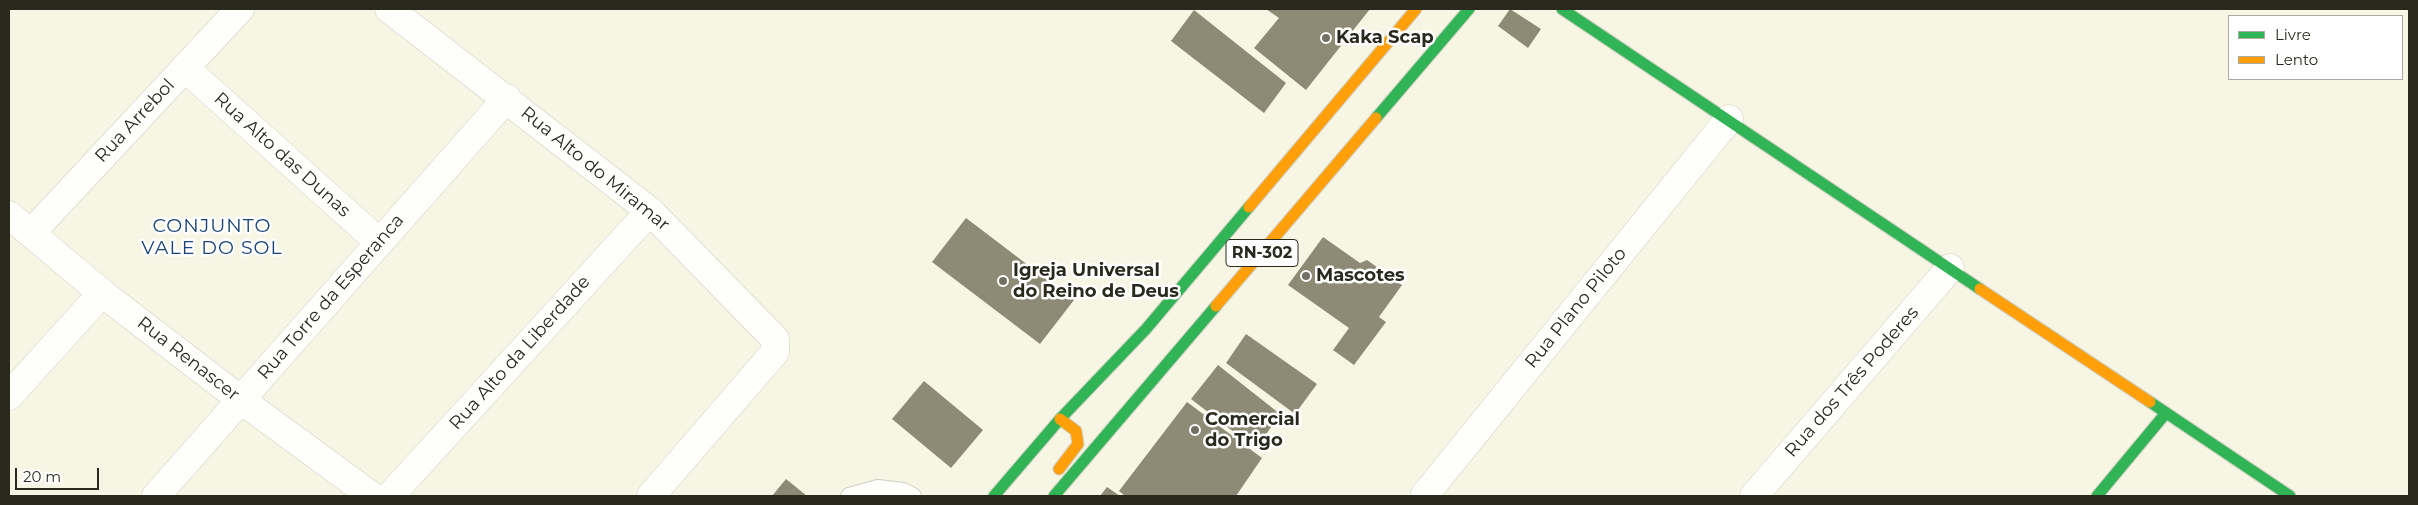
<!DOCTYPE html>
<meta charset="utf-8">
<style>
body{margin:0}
#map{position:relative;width:2418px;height:505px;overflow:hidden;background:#f7f6e5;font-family:Montserrat,sans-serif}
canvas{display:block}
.frame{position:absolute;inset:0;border:10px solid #29291d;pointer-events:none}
.legend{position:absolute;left:2228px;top:15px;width:175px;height:65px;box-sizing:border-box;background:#fff;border:1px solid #a9a9a5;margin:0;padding:6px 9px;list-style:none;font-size:15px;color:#29291d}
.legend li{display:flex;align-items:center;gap:10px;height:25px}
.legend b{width:25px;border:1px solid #a9a9a5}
.scale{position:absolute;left:15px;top:468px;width:84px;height:22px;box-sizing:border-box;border:2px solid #29291d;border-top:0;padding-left:6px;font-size:15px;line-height:18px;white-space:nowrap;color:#29291d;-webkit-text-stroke:4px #fff;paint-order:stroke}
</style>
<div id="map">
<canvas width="2418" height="505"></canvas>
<div class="frame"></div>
<ul class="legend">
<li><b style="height:6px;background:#30b455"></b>Livre</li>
<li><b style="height:6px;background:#ff9f0a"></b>Lento</li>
</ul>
<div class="scale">20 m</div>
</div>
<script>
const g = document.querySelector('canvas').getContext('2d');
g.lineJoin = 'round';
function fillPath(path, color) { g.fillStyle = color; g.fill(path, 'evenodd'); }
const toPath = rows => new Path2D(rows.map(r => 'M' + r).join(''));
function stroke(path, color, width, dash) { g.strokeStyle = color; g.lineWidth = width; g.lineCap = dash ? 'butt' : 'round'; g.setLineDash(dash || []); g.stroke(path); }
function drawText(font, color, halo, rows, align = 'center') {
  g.font = font + ' Montserrat,sans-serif'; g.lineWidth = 5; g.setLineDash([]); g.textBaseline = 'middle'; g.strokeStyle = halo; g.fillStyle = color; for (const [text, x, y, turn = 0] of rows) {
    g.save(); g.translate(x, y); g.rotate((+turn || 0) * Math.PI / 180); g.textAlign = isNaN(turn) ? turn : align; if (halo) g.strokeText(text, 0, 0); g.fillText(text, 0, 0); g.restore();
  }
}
const building = toPath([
 [1266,9,1370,9,1306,90,1254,48,1279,18],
 [1510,9,1541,29,1528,48,1498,26],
 [1194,10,1286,83,1264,113,1171,41],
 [966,218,1074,300,1040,344,932,262],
 [1323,237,1360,263,1367,260,1402,285,1379,317,1386,322,1354,365,1333,350,1349,328,1288,285],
 [1246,334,1317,384,1295,414,1226,363],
 [1218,365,1280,414,1256,449,1191,399],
 [924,381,983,430,951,468,892,419],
 [1187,402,1262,458,1236,496,1125,496,1119,491],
 [786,479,807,496,772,496],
 [1107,487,1120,496,1100,496]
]);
const lane = toPath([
 [849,496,878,488,903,491,913,496]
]);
const street = toPath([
 [389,9,650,211,775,339,775,352,651,496],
 [185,68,379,242],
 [9,215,102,293,241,400,372,496],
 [31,233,240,9],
 [9,396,102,293],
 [156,496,507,98],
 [390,496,650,211],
 [1424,496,1729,119],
 [1754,496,1950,268]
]);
const fast = toPath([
 [1562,9,1980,289],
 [1376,118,1469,9],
 [2150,402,2290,496],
 [994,496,1060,419,1146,329,1249,207],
 [1054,496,1216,306],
 [2097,496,2166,413]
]);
const slow = toPath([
 [1249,207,1416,9],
 [1980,289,2150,402],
 [1216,306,1376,118],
 [1059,469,1078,444,1076,431,1060,419]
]);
const markers = [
 [1326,38,5,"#717163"],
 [1306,276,5,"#717163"],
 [1003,281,5,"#717163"],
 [1195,430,5,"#717163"]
];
const shields = [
 [1262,253,72]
];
const shieldNames = [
 ["RN-302",1262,253]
];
const poiNames = [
 ["Kaka Scap",1336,38],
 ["Igreja Universal",1013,271],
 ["do Reino de Deus",1013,292],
 ["Mascotes",1316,276],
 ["Comercial",1205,420],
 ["do Trigo",1205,441]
];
const streetNames = [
 ["Rua Arrebol",135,121,-47],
 ["Rua Alto das Dunas",282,155,42],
 ["Rua Alto do Miramar",595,169,39],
 ["Rua Torre da Esperanca",331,297,-49],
 ["Rua Plano Piloto",1576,308,-51],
 ["Rua Alto da Liberdade",520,353,-48],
 ["Rua Renascer",188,359,38],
 ["Rua dos Três Poderes",1852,382,-49]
];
const neighbourhoodNames = [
 ["CONJUNTO",212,226],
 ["VALE DO SOL",212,248]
];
fillPath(building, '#8d8b76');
stroke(lane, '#cfcfc1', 18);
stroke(street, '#cfcfc1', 29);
stroke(fast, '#cfcfc1', 13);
stroke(slow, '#cfcfc1', 13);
stroke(lane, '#fefefb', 16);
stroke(street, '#fefefb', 28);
stroke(fast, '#30b455', 11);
stroke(slow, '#ff9f0a', 11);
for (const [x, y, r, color] of markers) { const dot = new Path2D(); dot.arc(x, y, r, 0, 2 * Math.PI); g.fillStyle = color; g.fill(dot); stroke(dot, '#fff', 2); }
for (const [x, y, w] of shields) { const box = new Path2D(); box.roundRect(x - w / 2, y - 13.5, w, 27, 4); g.fillStyle = '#fff'; g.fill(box); stroke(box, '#29291d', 1); }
drawText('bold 16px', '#29291d', null, shieldNames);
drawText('bold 18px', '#29291d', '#fff', poiNames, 'left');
drawText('18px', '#29291d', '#fff', streetNames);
g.letterSpacing = '1px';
drawText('19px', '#184275', '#fff', neighbourhoodNames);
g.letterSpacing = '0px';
</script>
